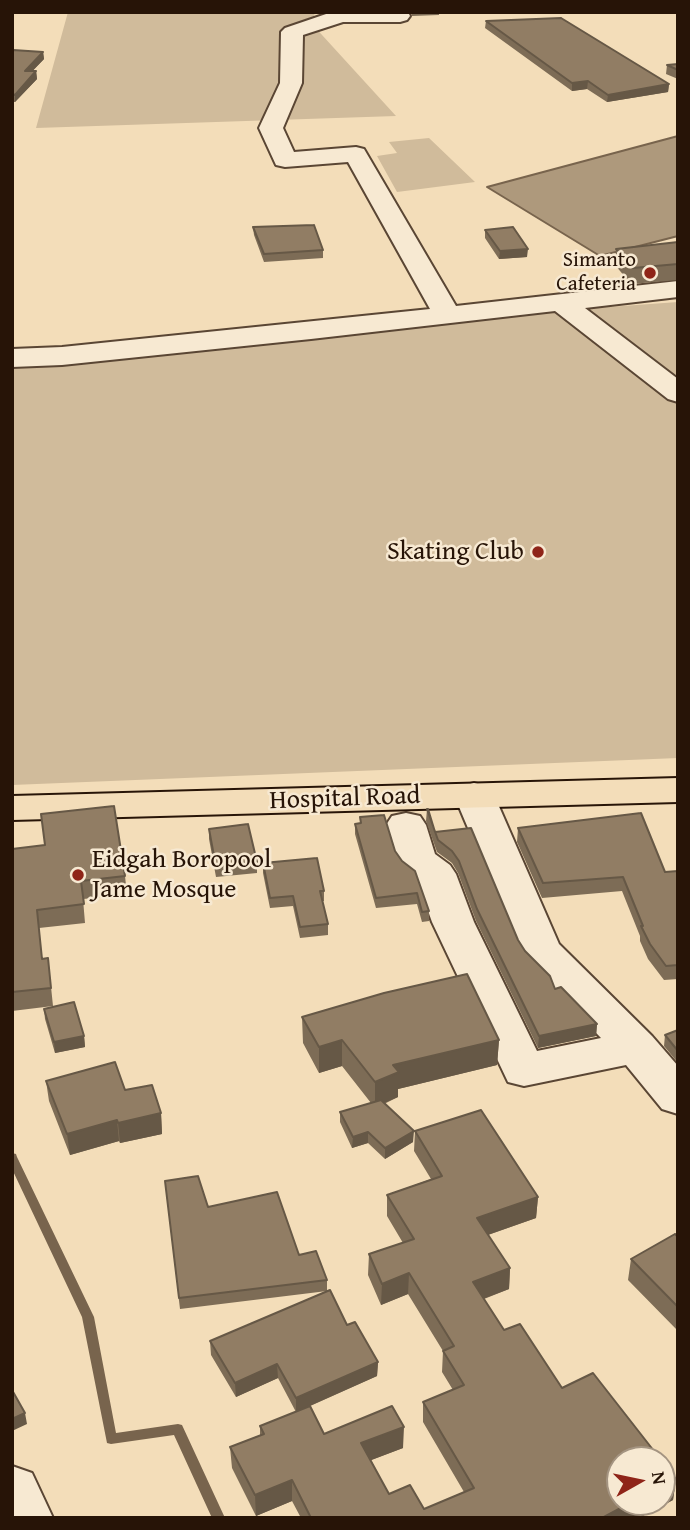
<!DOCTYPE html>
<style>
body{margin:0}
#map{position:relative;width:690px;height:1530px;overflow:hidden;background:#f3ddb9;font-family:"Gentium Book Plus",serif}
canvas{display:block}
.frame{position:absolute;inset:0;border:14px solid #271407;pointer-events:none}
.north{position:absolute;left:606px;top:1446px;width:70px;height:70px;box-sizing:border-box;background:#f7e9d2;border:2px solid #a49481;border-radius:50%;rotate:81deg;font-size:19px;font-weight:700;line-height:28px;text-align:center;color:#271407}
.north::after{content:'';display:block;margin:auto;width:24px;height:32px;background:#8f2418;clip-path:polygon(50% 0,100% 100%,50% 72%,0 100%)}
</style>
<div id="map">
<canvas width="690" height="1530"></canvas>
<div class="frame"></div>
<div class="north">N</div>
</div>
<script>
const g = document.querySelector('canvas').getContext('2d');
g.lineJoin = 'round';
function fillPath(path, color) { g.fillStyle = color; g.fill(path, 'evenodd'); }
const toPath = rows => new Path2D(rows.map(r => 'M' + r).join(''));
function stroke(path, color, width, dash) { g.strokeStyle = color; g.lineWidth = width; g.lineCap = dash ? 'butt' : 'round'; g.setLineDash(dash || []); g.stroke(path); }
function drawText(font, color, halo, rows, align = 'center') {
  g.font = font + ' "Gentium Book Plus",serif'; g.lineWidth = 5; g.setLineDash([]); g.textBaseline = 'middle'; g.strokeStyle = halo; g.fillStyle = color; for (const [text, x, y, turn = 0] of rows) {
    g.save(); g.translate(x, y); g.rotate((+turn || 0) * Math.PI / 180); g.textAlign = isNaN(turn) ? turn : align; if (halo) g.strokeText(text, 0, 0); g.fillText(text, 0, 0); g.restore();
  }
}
const green = toPath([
 [68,12,315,12,312,24,396,116,36,128],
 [429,138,475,182,397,192,377,156,397,153,389,142],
 [678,302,678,391,567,310],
 [564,310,678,401,678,758,12,785,12,366]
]);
const water = toPath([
 [678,136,678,236,600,256,487,187,678,136]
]);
const stream = toPath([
 [12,1153,16,1154,17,1157,94,1317,116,1433,178,1424,182,1425,225,1518,212,1518,174,1435,111,1444,107,1443,82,1317,12,1169,12,1153]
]);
const minor = toPath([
 [332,12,408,12,410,16,407,20,400,22,343,22,303,35,302,83,283,128,294,152,356,147,364,149,456,306,678,281,678,297,585,308,678,379,678,402,668,399,555,311,311,339,62,365,12,367,12,349,62,347,430,309,348,162,285,167,276,165,259,128,280,83,281,32,285,28,332,12],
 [474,783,488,787,494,795,559,944,652,1036,678,1066,678,1114,662,1109,626,1065,524,1086,508,1082,432,922,417,880,403,869,397,860,386,825,392,816,406,813,420,816,426,825,435,854,450,865,456,874,474,922,537,1051,601,1038,526,961,520,951,454,795,460,787,474,783],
 [12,1466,32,1473,53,1518,12,1518,12,1466]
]);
const major = toPath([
 [678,778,678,802,12,820,12,796,678,778]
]);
const wall = toPath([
 [411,12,439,12,439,15,412,16],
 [486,21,669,84,668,92,607,102,587,89,572,91,485,28],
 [12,50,43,52,44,59,32,71,36,71,37,79,15,102,12,102],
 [678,64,678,79,666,74,667,65],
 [253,227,323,250,323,258,264,262,254,235],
 [485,230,527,257,499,259,485,238],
 [678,242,678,280,631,284,615,265,616,249],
 [427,809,435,832,471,828,518,940,525,951,555,989,597,1024,596,1036,538,1048,476,921,458,873,452,863,437,852,426,821],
 [360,817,395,851,429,911,429,921,422,922,417,904,376,908,355,834,355,824,360,823],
 [518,828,665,872,678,871,678,979,664,980,648,959,640,941,640,936,622,891,542,898,517,842],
 [209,829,257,862,257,873,216,877,209,839],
 [12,849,125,876,127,895,83,899,85,923,39,928,42,959,48,958,53,1006,12,1011],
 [263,863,324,891,324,901,322,901,328,924,328,935,300,938,293,906,270,908,263,873],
 [44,1009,84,1036,85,1047,55,1053,45,1019],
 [302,1017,499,1040,497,1065,398,1089,398,1097,384,1104,413,1142,385,1159,368,1143,352,1148,340,1122,340,1112,371,1103,342,1066,319,1073,303,1043],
 [678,1030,678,1063,664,1046,665,1035],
 [46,1081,125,1090,161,1113,162,1134,120,1143,119,1141,70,1155,49,1101],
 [415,1131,538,1197,536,1218,488,1235,510,1268,509,1289,484,1299,504,1330,562,1388,676,1479,673,1500,639,1518,301,1518,292,1501,256,1516,232,1468,230,1447,260,1435,260,1426,296,1412,278,1378,236,1397,211,1355,210,1341,347,1325,378,1362,377,1376,299,1411,324,1434,403,1448,371,1460,389,1494,424,1509,464,1492,423,1422,423,1402,453,1390,442,1372,443,1351,408,1294,381,1305,368,1275,369,1254,403,1243,387,1216,387,1195,431,1179,414,1151],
 [166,1191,208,1207,299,1255,327,1280,327,1291,180,1309],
 [678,1237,678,1331,628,1280,631,1259]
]);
const shadedWall = toPath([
 [43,52,44,59,26,78,25,71],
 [36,71,37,79,15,102,15,95],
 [588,81,587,89,572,91,572,83],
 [669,84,668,92,607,102,608,95],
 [528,249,527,257,499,259,500,251],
 [597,1024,596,1036,538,1048,539,1036],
 [84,1036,85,1047,55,1053,54,1042],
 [342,1040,342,1066,319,1073,319,1047],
 [499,1040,497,1065,398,1089,398,1097,375,1107,375,1082,393,1065],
 [161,1113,162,1134,120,1143,118,1123],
 [117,1120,119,1141,70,1155,67,1134],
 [414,1131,413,1142,385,1159,385,1148],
 [368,1132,368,1143,352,1148,353,1137],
 [538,1197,536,1218,476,1239,477,1218],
 [510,1268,509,1289,472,1303,473,1282],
 [409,1273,408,1294,381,1305,382,1284],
 [378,1362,377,1376,296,1412,296,1398],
 [277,1364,278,1378,236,1397,235,1383],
 [25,1413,27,1424,12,1431,12,1419],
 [404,1427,403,1448,361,1464,361,1443],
 [676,1479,673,1500,639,1518,602,1518,632,1502,662,1502,662,1487],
 [292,1480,292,1501,256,1516,255,1495]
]);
const building = toPath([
 [561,18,669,84,608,95,588,81,572,83,486,21,561,18],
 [13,50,43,52,25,71,36,71,15,95,12,94,13,50],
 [678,64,678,70,667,65,678,64],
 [314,225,323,250,264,254,253,227,314,225],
 [513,227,528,249,500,251,485,230,513,227],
 [678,242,678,264,633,268,616,249,678,242],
 [114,806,125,876,81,881,84,904,37,910,42,959,48,958,51,988,12,992,12,849,45,845,41,814,114,806],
 [427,809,428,809,435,832,471,828,518,940,525,951,550,976,555,989,561,987,597,1024,539,1036,477,909,459,861,452,851,438,840,427,809],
 [641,813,665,872,678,871,678,965,666,966,650,944,641,926,643,926,623,877,543,883,518,828,641,813],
 [384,815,395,851,402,861,415,871,429,911,422,912,417,893,376,898,355,824,361,823,360,817,384,815],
 [248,824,257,862,216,867,209,829,248,824],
 [317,858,324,891,320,891,328,924,300,927,293,896,270,898,263,863,317,858],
 [467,974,499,1040,393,1065,399,1072,375,1082,342,1040,319,1047,302,1017,384,993,467,974],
 [74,1002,84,1036,54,1042,44,1009,74,1002],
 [678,1030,678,1051,665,1035,678,1030],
 [115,1062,125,1090,152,1085,161,1113,118,1123,117,1120,67,1134,46,1081,115,1062],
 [381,1100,414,1131,385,1148,368,1132,353,1137,340,1112,381,1100],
 [481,1110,538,1197,477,1218,510,1268,473,1282,504,1330,520,1324,562,1388,593,1373,661,1460,620,1460,620,1502,632,1502,602,1518,311,1518,292,1480,255,1495,230,1447,264,1434,260,1426,310,1406,324,1434,392,1406,404,1427,361,1443,389,1494,410,1485,424,1509,474,1488,423,1402,464,1385,443,1351,454,1346,409,1273,382,1284,369,1254,414,1239,387,1195,442,1176,415,1131,481,1110],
 [198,1176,208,1207,277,1192,299,1255,316,1251,327,1280,179,1298,165,1181,198,1176],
 [675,1234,678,1237,678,1307,631,1259,675,1234],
 [330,1290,347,1325,355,1322,378,1362,296,1398,277,1364,235,1383,210,1341,330,1290],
 [12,1390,25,1413,12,1419,12,1390],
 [662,1461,676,1479,662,1487,662,1461]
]);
const markers = [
 [650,273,7,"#8f2418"],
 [538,552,7,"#8f2418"],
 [78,875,7,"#8f2418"]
];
const farPoinames = [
 ["Simanto",636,261],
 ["Cafeteria",636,285]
];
const poiNames = [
 ["Skating Club",524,552],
 ["Eidgah Boropool",92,860,"left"],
 ["Jame Mosque",92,890,"left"]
];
const streetNames = [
 ["Hospital Road",345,799,-2]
];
fillPath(green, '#d0bb9b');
fillPath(water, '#ae997c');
stroke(water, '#78644d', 2);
fillPath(stream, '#78644d');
stroke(minor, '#5a4634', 4);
stroke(major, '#271407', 4);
fillPath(minor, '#f7e9d2');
fillPath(major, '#f3ddb9');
fillPath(wall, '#7d6c56');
fillPath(shadedWall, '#665846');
fillPath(building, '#917d64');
stroke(building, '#665846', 2);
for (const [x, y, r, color] of markers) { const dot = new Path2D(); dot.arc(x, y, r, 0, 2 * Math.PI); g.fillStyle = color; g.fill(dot); stroke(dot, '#f7e9d2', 2.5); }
drawText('21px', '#271407', '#f7e9d2', farPoinames, 'right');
drawText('26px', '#271407', '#f7e9d2', poiNames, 'right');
drawText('26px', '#271407', '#f7e9d2', streetNames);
</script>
